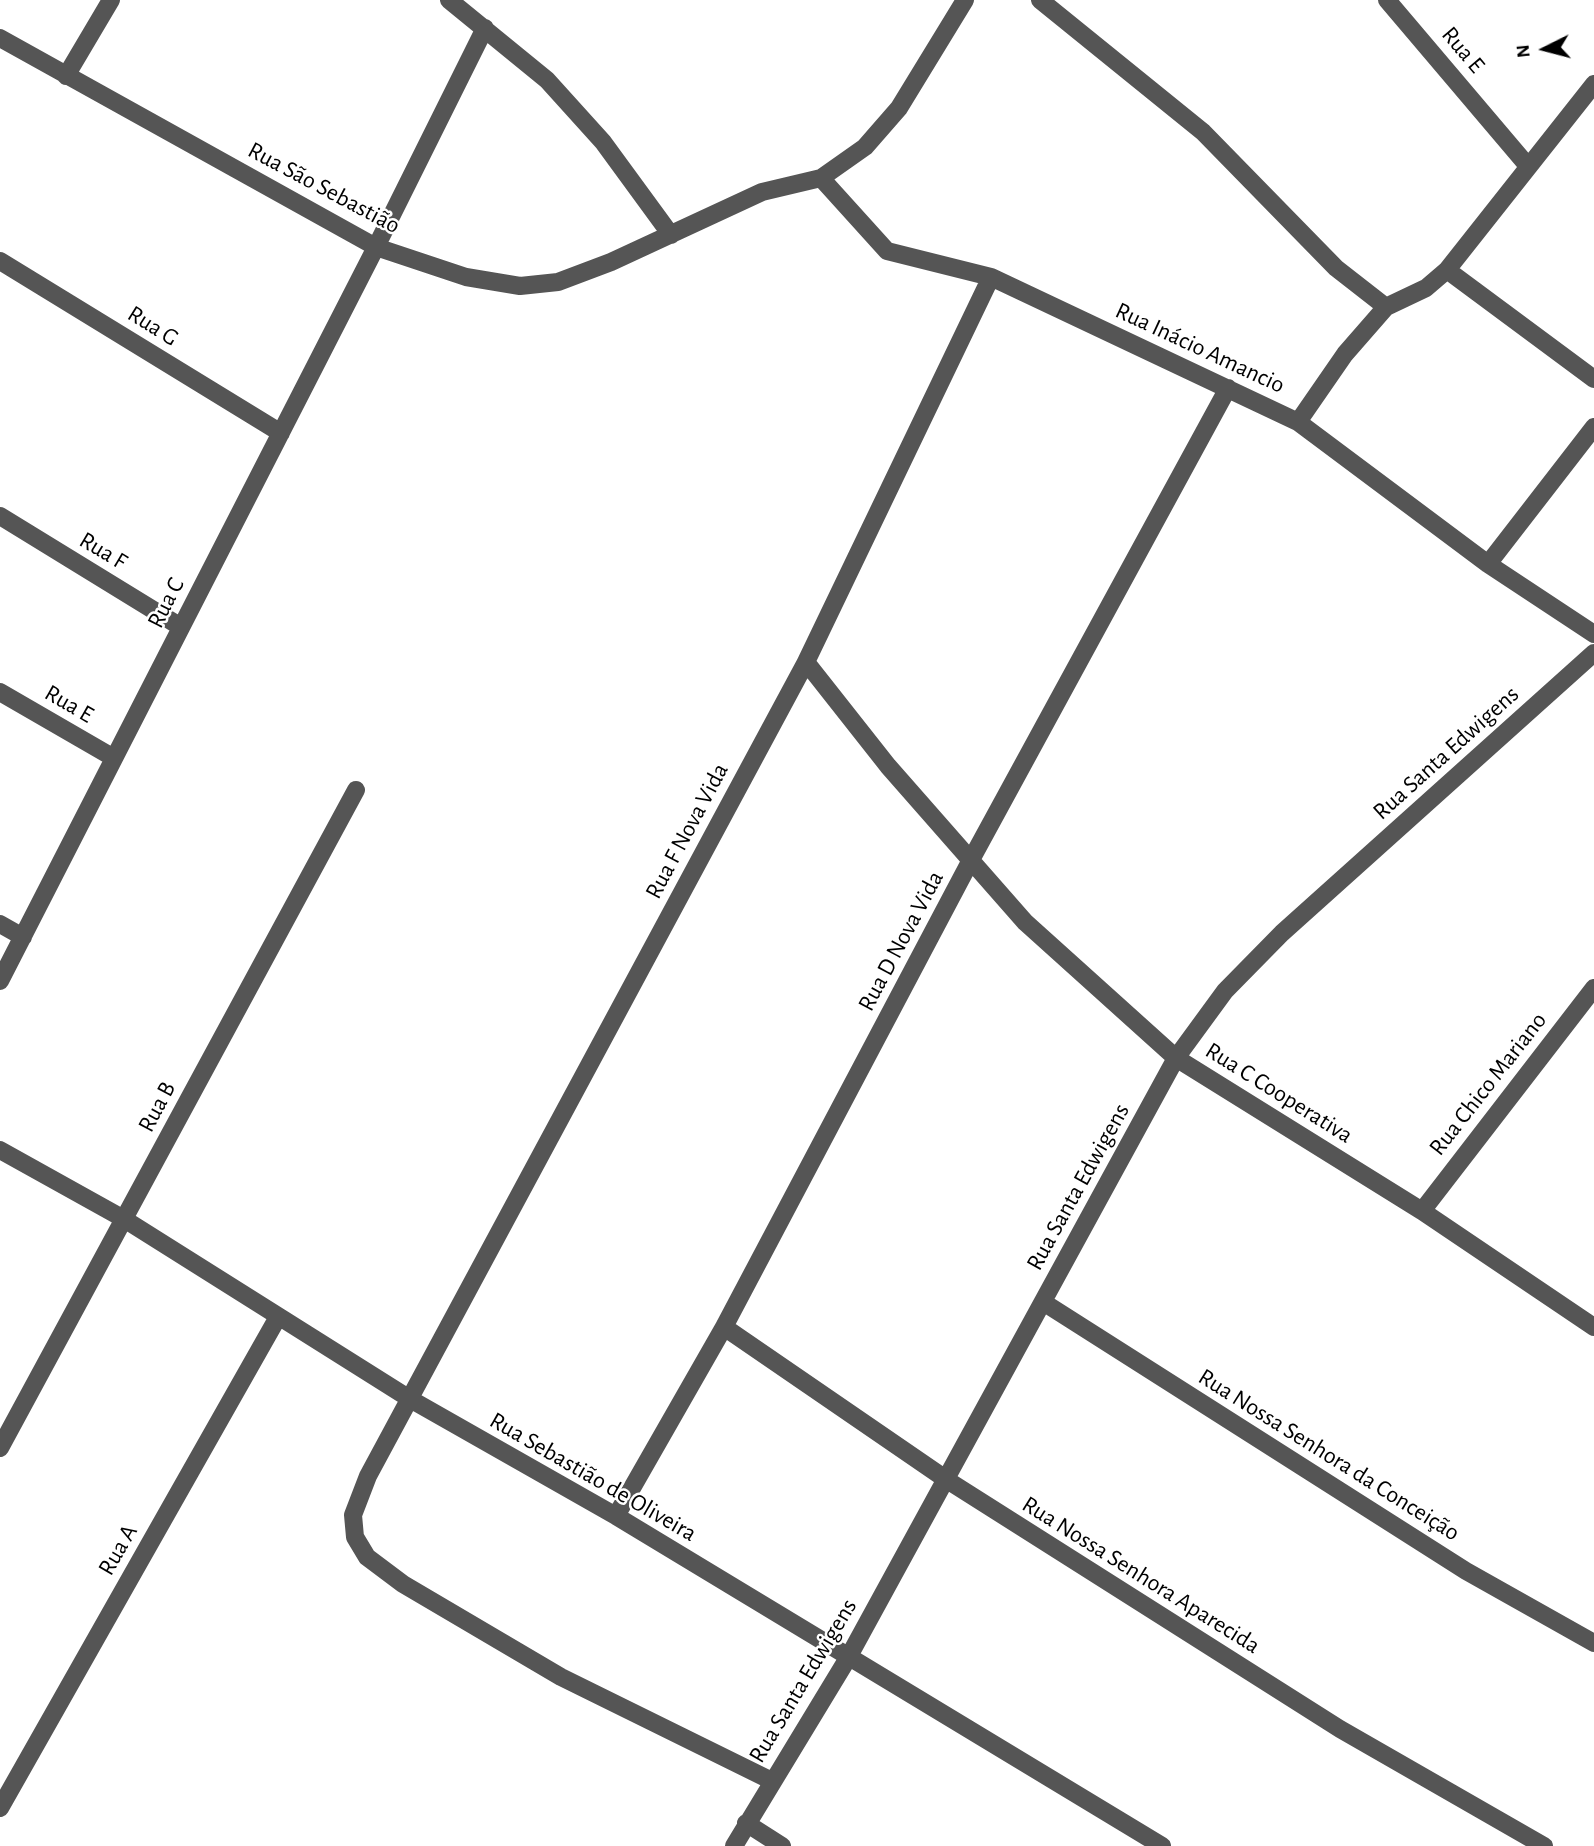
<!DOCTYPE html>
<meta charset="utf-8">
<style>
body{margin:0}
#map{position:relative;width:1594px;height:1846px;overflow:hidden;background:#fff;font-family:"Alegreya Sans",sans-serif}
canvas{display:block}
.north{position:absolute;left:1510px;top:14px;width:70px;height:70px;-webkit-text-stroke:5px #fff;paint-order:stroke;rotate:264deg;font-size:19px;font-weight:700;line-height:28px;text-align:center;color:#000}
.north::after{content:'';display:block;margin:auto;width:24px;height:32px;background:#000;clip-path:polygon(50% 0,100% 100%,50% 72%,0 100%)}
</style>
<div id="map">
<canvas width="1594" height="1846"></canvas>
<div class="north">N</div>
</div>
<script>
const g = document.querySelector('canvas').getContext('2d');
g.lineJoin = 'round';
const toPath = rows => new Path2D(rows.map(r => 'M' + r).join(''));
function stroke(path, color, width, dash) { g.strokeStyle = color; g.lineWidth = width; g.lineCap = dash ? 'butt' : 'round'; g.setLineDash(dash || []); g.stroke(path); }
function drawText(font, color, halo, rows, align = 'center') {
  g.font = font + ' "Alegreya Sans",sans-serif'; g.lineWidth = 5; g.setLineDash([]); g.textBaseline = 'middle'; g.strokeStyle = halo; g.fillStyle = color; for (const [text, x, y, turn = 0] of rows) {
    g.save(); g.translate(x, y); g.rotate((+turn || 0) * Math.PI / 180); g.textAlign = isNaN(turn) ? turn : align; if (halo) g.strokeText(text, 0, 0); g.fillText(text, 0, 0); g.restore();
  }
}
const minor = toPath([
 [449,0,547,80,603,142,671,235],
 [1040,0,1203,132,1336,268,1386,307],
 [1387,0,1527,165],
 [0,38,376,247,466,277,520,286,558,282,611,262,762,192,821,178,887,251,991,277,1298,422,1488,564,1594,634],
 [66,76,111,0],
 [821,178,865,147,899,108,965,0],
 [0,261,281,433],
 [1447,270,1594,379],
 [1298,422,1345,354,1386,307,1426,288,1447,270,1594,84],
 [0,516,181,627],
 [1488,564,1594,427],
 [806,662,888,766,1025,922,1176,1058,1422,1211,1594,1327],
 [0,692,114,758],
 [0,924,23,937],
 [0,981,376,247,485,28],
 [0,1150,124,1219,410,1399,616,1516,1162,1846],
 [1422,1211,1594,988],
 [1043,1302,1466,1571,1594,1643],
 [724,1327,947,1480,1340,1729,1544,1846],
 [0,1448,356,790],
 [616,1516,724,1327,972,858,1228,388],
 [772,1781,561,1677,403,1584,367,1557,355,1537,353,1515,368,1476,806,662,991,277],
 [0,1808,278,1317],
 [746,1823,782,1846],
 [734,1846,848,1658,1176,1058,1225,991,1282,933,1594,653]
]);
const streetNames = [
 ["Rua E",1463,50,50],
 ["Rua São Sebastião",324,188,28],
 ["Rua G",153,326,32],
 ["Rua Inácio Amancio",1200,348,25],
 ["Rua F",103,551,31],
 ["Rua C",166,603,-63],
 ["Rua E",69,704,30],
 ["Rua Santa Edwigens",1446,753,-42],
 ["Rua F Nova Vida",687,831,-62],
 ["Rua D Nova Vida",901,941,-62],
 ["Rua Chico Mariano",1488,1084,-52],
 ["Rua C Cooperativa",1279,1093,32],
 ["Rua B",157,1107,-62],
 ["Rua Santa Edwigens",1078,1187,-61],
 ["Rua Nossa Senhora da Conceição",1329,1455,32],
 ["Rua Sebastião de Oliveira",593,1477,30],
 ["Rua A",118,1550,-60],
 ["Rua Nossa Senhora Aparecida",1141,1575,32],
 ["Rua Santa Edwigens",803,1681,-59]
];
stroke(minor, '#555', 18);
drawText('24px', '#000', '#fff', streetNames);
</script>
